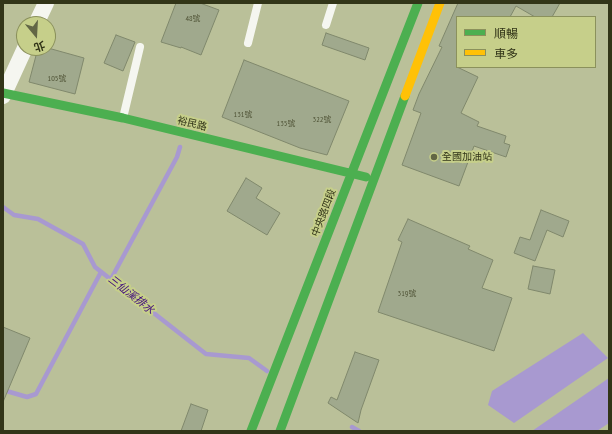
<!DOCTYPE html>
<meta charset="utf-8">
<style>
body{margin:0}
#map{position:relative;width:612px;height:434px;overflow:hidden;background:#bac099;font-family:"PT Sans Narrow","Noto Sans TC",sans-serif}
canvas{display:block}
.frame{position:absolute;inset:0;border:4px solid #323518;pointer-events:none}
.legend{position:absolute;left:456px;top:16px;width:140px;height:52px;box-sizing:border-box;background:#c6cf8a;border:1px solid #8b915c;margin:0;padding:5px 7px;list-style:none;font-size:12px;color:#323518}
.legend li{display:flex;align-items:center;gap:8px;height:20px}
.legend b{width:20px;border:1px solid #8b915c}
.north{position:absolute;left:16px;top:16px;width:40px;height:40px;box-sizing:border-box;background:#c6cf8a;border:1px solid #8b915c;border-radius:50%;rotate:162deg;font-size:11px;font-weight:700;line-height:16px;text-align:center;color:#323518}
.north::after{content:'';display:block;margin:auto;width:14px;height:18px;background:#626645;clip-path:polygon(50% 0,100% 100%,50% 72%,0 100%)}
</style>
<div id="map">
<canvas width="612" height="434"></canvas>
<div class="frame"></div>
<ul class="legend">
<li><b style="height:5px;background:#4caf50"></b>順暢</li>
<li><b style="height:5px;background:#ffc107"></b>車多</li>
</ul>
<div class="north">北</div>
</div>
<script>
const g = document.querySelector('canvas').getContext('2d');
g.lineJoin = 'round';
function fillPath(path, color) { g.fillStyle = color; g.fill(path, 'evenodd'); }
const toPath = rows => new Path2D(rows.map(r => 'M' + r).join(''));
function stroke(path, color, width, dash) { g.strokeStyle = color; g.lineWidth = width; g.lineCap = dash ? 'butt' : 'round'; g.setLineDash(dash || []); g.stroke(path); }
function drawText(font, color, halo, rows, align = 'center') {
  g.font = font + ' "PT Sans Narrow","Noto Sans TC",sans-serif'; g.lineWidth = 4; g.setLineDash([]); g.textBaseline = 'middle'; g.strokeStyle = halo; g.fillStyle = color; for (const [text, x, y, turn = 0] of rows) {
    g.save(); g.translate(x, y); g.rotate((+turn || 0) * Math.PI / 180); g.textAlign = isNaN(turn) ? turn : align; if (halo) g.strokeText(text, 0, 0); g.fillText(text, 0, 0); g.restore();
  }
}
const water = toPath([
 [583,333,608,358,514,423,488,405,492,391],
 [609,378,609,423,597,431,532,431]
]);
const stream = toPath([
 [3,207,14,215,38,219,83,244,95,267,206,354,249,358,267,371],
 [111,279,177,157,180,147],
 [3,390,27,397,36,394,101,272],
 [352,427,359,431]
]);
const building = toPath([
 [176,3,200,3,219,10,201,55,181,47,181,48,161,42,176,3],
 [458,3,560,3,552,17,535,17,516,6,510,17,457,17,457,67,478,77,461,113,479,122,477,126,506,136,504,143,510,145,506,157,474,146,459,186,402,165,421,113,413,110,419,94,442,47,439,46,458,3],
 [326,33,369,48,365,60,322,45,326,33],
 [116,35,135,42,123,71,104,63,116,35],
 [38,48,48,48,84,58,75,94,29,82,38,48],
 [244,60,349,101,327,155,300,148,222,117,244,60],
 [246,178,262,188,256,198,280,213,267,235,227,211,246,178],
 [541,210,569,221,563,237,547,230,535,261,514,253,520,237,530,240,541,210],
 [408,219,470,246,468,249,493,260,482,288,512,298,494,351,378,312,402,242,398,240,408,219],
 [533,266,555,270,550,294,528,289,533,266],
 [3,327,30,338,3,402,3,327],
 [355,352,379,360,361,410,358,423,328,403,331,397,337,400,355,352],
 [191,404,208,410,201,431,181,431,191,404]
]);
const lane = toPath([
 [326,25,333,3],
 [248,43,258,3],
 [123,118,140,47]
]);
const street = toPath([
 [36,24,46,3],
 [3,96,25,48]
]);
const fast = toPath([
 [3,93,123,118,366,177],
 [251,431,418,3],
 [280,431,405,96]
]);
const slow = toPath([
 [405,96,440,3]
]);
const markers = [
 [434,157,4,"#626645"]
];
const numberNames = [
 ["48號",193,19],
 ["105號",57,79],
 ["131號",243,115],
 ["322號",322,120],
 ["135號",286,124],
 ["319號",407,294]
];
const streetNames = [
 ["裕民路",192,124,14],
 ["中央路四段",324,213,-69]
];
const poiNames = [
 ["全國加油站",442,157]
];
const waterNames = [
 ["三仙溪排水",131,295,38]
];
fillPath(water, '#a899d0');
stroke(stream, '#a899d0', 4.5);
fillPath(building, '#a0a98d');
stroke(building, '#80886c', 1);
stroke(lane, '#f5f6f0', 8);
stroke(street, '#f5f6f0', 16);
stroke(fast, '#4caf50', 9);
stroke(slow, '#ffc107', 9);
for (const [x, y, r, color] of markers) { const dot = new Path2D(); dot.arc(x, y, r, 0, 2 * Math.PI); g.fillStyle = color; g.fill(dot); stroke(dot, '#c6cf8a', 1.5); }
drawText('8px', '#4e5235', null, numberNames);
drawText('10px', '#323518', '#c6cf8a', streetNames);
drawText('10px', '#323518', '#c6cf8a', poiNames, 'left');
drawText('italic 11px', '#3c067d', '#c6cf8a', waterNames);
</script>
